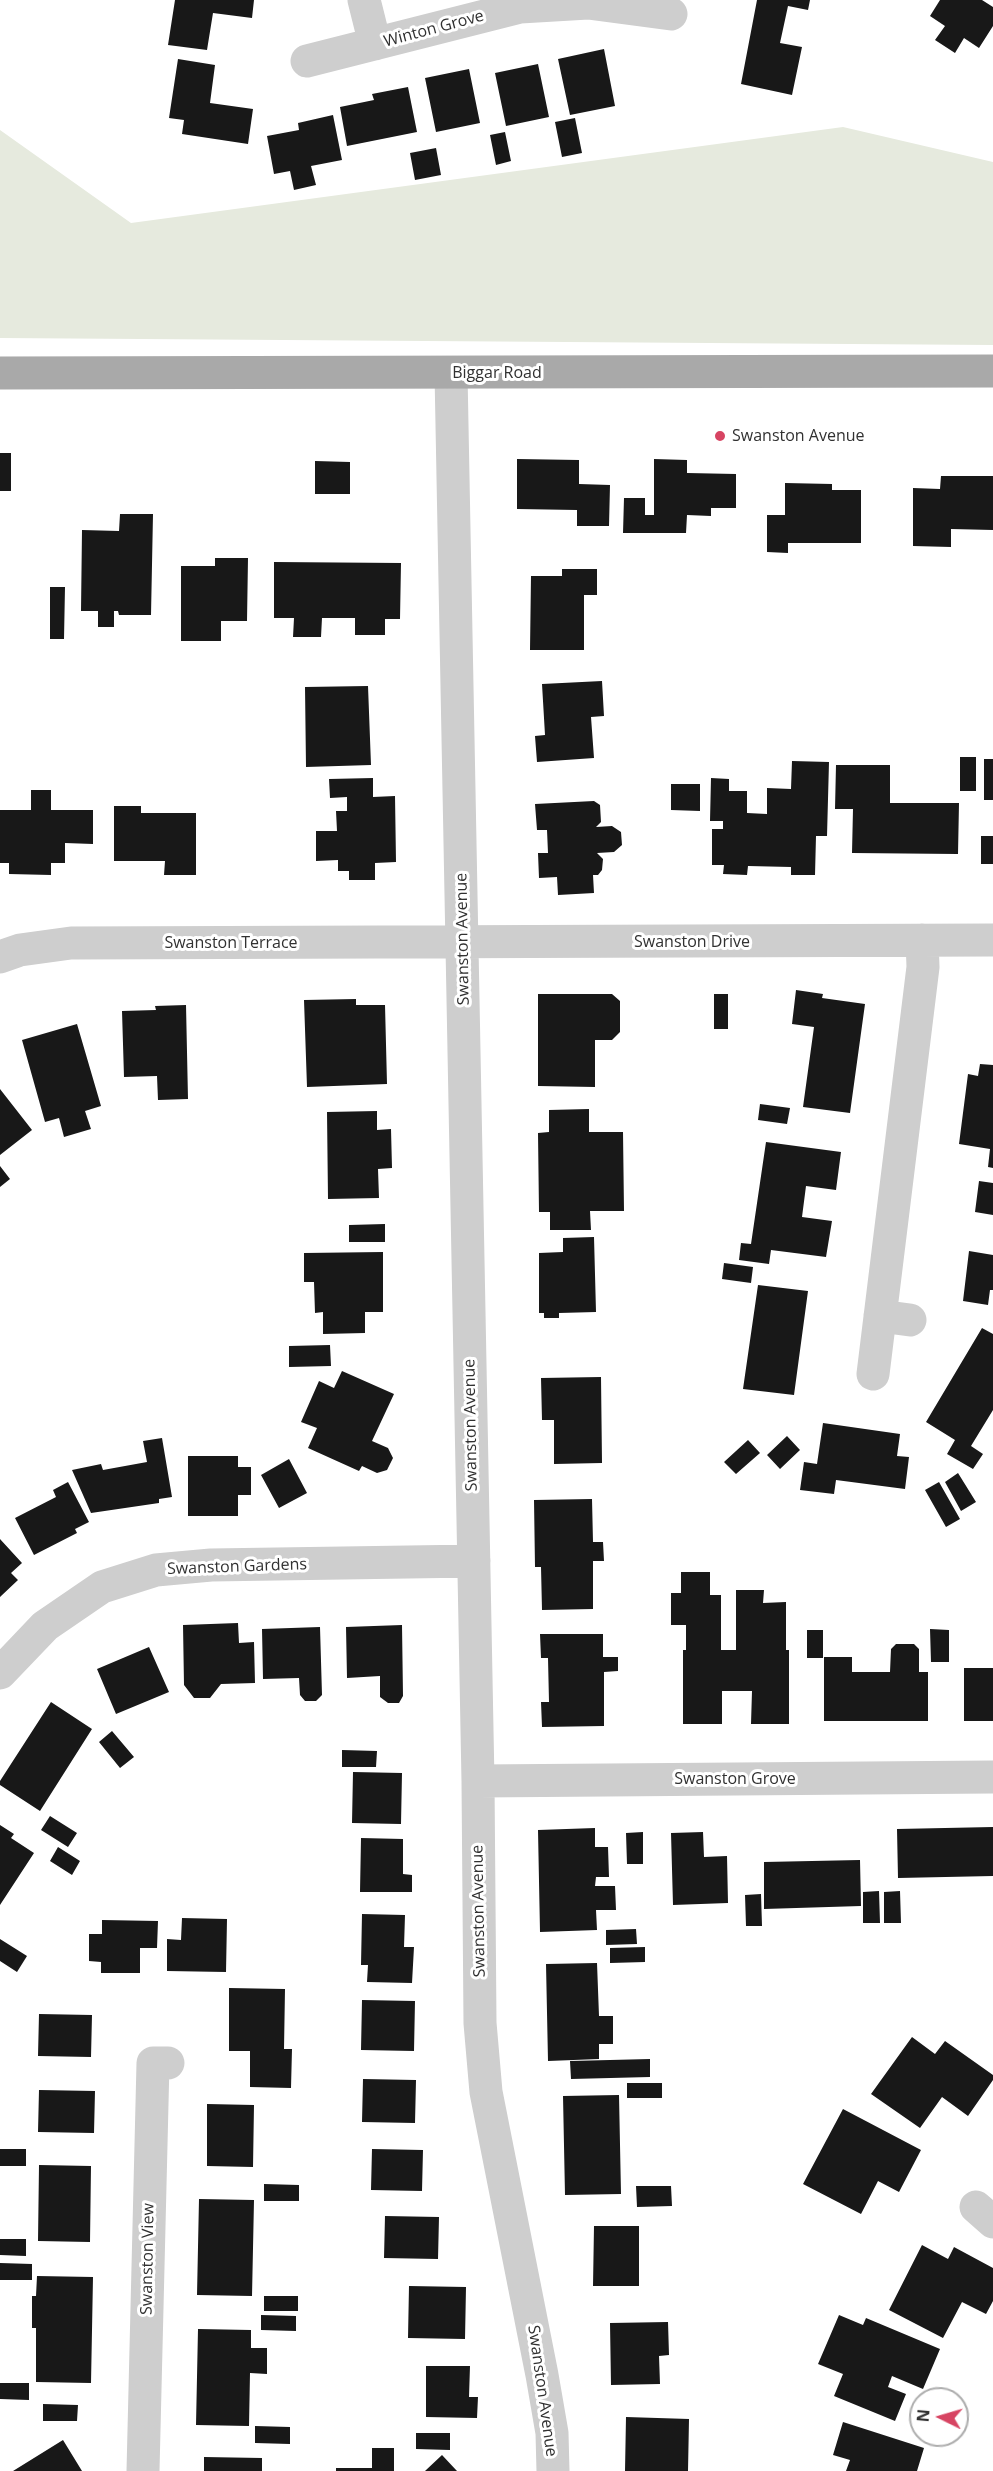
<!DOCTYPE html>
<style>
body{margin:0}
#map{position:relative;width:993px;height:2471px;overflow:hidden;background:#fff;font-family:"Open Sans",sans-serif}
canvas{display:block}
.north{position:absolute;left:909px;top:2387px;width:60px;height:60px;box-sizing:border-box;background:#fff;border:2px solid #adadad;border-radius:50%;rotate:275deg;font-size:16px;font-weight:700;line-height:24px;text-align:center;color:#313131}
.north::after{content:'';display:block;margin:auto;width:21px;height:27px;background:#d74462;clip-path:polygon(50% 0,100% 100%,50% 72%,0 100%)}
</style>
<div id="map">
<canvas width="993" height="2471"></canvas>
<div class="north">N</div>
</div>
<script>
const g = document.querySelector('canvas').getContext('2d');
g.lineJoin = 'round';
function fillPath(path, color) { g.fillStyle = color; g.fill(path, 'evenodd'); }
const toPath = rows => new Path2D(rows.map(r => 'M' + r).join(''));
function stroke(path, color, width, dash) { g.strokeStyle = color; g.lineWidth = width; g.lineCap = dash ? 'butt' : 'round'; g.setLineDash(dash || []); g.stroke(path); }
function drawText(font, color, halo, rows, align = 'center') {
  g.font = font + ' "Open Sans",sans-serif'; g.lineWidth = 6; g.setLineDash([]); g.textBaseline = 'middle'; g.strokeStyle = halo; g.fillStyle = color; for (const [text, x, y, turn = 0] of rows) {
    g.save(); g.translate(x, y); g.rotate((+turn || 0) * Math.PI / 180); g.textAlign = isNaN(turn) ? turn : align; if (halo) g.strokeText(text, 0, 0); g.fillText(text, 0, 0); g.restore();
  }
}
const green = toPath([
 [843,127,993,162,993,345,0,338,0,130,131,223]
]);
const building = toPath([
 [175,0,254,0,252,18,213,13,207,50,168,45],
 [757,0,810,0,808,10,788,6,780,43,802,47,792,95,741,84],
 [940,0,982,0,993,7,993,26,979,48,964,38,955,53,935,40,945,26,930,16],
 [604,49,615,106,570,115,558,59],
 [178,59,215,65,210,103,253,109,248,144,182,134,184,120,169,118],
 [538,64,549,117,506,126,495,73],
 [469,69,480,123,436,132,425,78],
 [408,87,417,132,347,146,340,107,374,100,372,94],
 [333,115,342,160,311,166,316,185,294,190,290,171,274,174,267,136,299,130,298,123],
 [575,118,582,153,562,157,555,122],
 [505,132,511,161,496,165,490,135],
 [436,148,441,175,415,180,410,153],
 [0,453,11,453,11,491,0,491],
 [517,459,579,460,579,484,610,485,609,526,577,526,577,510,517,509],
 [654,459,687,460,687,473,736,474,736,508,711,508,711,516,687,515,686,533,623,533,624,498,645,498,645,515,654,515],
 [315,461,350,462,350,494,315,494],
 [941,476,993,476,993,530,951,529,951,547,913,546,913,488,940,489],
 [785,483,832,484,832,490,861,490,861,543,788,543,788,553,767,552,767,515,785,515],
 [120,514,153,514,151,615,119,615,118,611,114,611,114,627,98,627,98,611,81,611,82,530,119,531],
 [215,558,248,558,247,621,221,621,221,641,181,641,181,566,215,566],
 [274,562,401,563,400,619,385,619,385,635,355,635,355,618,322,618,321,637,293,637,294,618,274,618],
 [562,569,597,569,597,595,584,595,584,650,530,650,531,576,562,576],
 [50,587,65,587,64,639,50,639],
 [602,681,604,716,591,717,594,758,537,762,535,736,545,735,542,684],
 [368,686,371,765,306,767,305,687],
 [960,757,976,757,976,791,960,791],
 [984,759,993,759,993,800,984,800],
 [792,761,829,762,827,836,816,836,815,875,791,875,791,867,748,866,747,875,723,874,724,865,712,865,712,829,723,829,723,821,710,821,711,778,729,779,729,791,747,791,747,813,767,814,767,788,791,789],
 [836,765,890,765,890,803,959,803,958,854,852,853,853,809,835,809],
 [373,778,373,797,395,796,396,862,375,863,375,880,349,880,349,871,338,871,338,860,316,861,316,831,337,831,336,811,347,811,347,797,330,798,329,779],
 [671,784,700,784,700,811,671,810],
 [31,790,51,790,51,810,93,810,93,844,65,843,65,863,51,863,51,875,9,874,9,863,0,863,0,810,31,810],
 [594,801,600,805,601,822,596,827,612,826,621,832,622,845,614,852,597,853,603,859,602,870,598,875,593,875,594,893,558,895,557,877,539,878,538,853,548,853,547,830,537,830,535,804],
 [114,806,141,806,141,813,196,813,196,875,164,875,165,861,114,861],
 [981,836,993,836,993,864,981,864],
 [796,990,823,994,822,998,865,1004,850,1113,803,1107,814,1027,792,1024],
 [538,994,612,994,620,1001,620,1032,612,1040,595,1040,595,1087,538,1086],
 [714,994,728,994,728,1029,714,1029],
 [356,999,356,1005,385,1005,387,1084,307,1087,304,1000],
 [186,1005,188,1099,158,1100,157,1076,124,1077,122,1011,156,1010,155,1006],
 [77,1024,101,1106,85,1111,91,1129,64,1137,59,1118,45,1122,22,1040],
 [980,1064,993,1065,993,1168,988,1167,990,1149,959,1144,968,1074,978,1076],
 [0,1089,32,1130,0,1155],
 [760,1104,790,1108,787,1124,758,1120],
 [589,1109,589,1132,623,1132,624,1211,590,1211,591,1230,550,1230,550,1212,539,1212,538,1133,549,1132,549,1110],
 [377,1111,377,1130,391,1129,392,1168,378,1169,379,1198,328,1199,327,1112],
 [766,1142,841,1152,836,1190,806,1186,802,1217,832,1221,826,1257,771,1250,769,1264,739,1260,741,1243,751,1244],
 [0,1166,10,1179,0,1187],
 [979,1181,993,1183,993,1215,975,1212],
 [385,1224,385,1242,349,1242,349,1225],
 [594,1237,596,1312,559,1313,559,1318,544,1318,544,1313,539,1313,539,1253,563,1252,563,1238],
 [969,1251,993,1255,993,1290,990,1290,988,1305,963,1301],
 [383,1252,383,1312,365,1312,365,1333,323,1334,323,1312,315,1313,314,1282,304,1282,304,1253],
 [724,1263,753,1267,751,1283,722,1279],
 [758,1285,808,1291,794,1395,743,1389],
 [982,1328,993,1334,993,1410,971,1446,983,1454,973,1469,947,1454,955,1440,926,1422],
 [330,1345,331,1366,289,1367,289,1346],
 [342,1371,394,1394,372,1441,388,1448,393,1458,387,1470,377,1473,362,1466,359,1471,308,1448,317,1428,301,1422,319,1381,334,1388],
 [601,1377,602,1463,554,1464,554,1420,542,1420,541,1378],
 [823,1423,900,1434,897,1456,909,1457,905,1489,836,1480,834,1494,800,1490,804,1462,817,1464],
 [787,1436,800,1450,780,1469,767,1455],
 [162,1438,172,1497,159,1499,159,1503,91,1513,72,1470,101,1464,103,1470,147,1462,143,1441],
 [748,1440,760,1453,736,1474,724,1462],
 [188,1456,238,1456,238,1467,251,1467,251,1495,238,1495,238,1516,188,1516],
 [289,1459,307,1493,279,1508,261,1475],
 [958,1473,976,1502,961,1511,945,1482],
 [68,1482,89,1522,75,1529,77,1533,34,1555,15,1518,56,1497,53,1490],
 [939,1482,960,1519,946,1527,925,1490],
 [592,1499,593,1542,603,1542,604,1561,593,1561,593,1609,542,1610,541,1567,535,1567,534,1500],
 [0,1539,22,1563,11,1573,18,1580,0,1597],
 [681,1572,710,1572,710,1595,721,1595,721,1650,736,1650,736,1590,764,1590,763,1603,786,1602,786,1650,789,1650,789,1724,751,1724,752,1691,722,1691,722,1724,683,1724,683,1650,686,1650,686,1625,671,1625,671,1593,681,1593],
 [238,1623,239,1643,254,1642,255,1683,221,1684,210,1698,194,1698,184,1685,183,1625],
 [402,1625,403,1696,399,1703,388,1703,380,1697,380,1676,347,1678,346,1627],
 [320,1627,322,1695,316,1701,305,1701,300,1695,299,1678,263,1679,262,1629],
 [930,1629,949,1630,949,1662,931,1662],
 [807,1630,823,1630,823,1658,807,1658],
 [540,1634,603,1634,603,1657,618,1657,618,1671,604,1672,604,1726,542,1727,541,1702,549,1702,548,1658,541,1658],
 [896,1644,914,1644,919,1649,919,1672,928,1672,928,1721,824,1721,824,1657,852,1657,852,1672,890,1672,891,1649],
 [149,1647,169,1692,116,1714,97,1669],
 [964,1668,993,1668,993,1721,964,1721],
 [51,1702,92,1729,40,1811,0,1785,0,1781],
 [112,1731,134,1757,120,1768,99,1742],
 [342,1750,377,1751,376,1767,342,1767],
 [353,1772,402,1773,401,1824,352,1823],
 [50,1816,77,1833,68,1847,41,1830],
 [0,1825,14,1834,11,1838,34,1853,0,1905],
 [993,1827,993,1876,898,1878,897,1829],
 [595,1828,595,1847,608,1847,609,1877,596,1877,595,1886,615,1886,616,1910,596,1910,597,1930,540,1932,538,1830],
 [643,1832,643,1864,627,1864,626,1833],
 [703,1832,704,1857,727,1856,728,1903,673,1905,671,1833],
 [361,1838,403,1839,403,1874,412,1875,412,1892,360,1892],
 [58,1847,80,1861,72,1875,50,1861],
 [860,1860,861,1906,764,1909,764,1862],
 [879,1891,880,1923,863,1923,863,1892],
 [900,1891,901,1923,884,1923,884,1892],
 [761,1894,762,1926,746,1926,745,1895],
 [362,1914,405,1915,404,1947,414,1947,412,1983,367,1982,368,1965,361,1965],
 [182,1918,227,1919,226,1972,167,1971,167,1939,181,1940],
 [102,1920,158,1921,157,1948,140,1948,140,1973,101,1973,101,1962,89,1961,89,1934,102,1934],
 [636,1929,637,1944,606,1945,606,1930],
 [0,1939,27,1956,17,1972,0,1961],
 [645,1947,645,1962,610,1963,610,1948],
 [597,1963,599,2016,613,2016,613,2044,599,2044,599,2059,548,2061,546,1964],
 [229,1988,285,1989,284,2049,292,2049,291,2088,250,2087,250,2051,229,2051],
 [362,2000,415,2001,414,2051,361,2050],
 [39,2014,92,2015,91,2057,38,2056],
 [912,2037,935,2054,945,2041,993,2075,993,2080,968,2116,942,2097,920,2128,871,2094],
 [650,2059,650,2077,571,2079,570,2061],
 [363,2079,416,2080,415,2123,362,2122],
 [627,2083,662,2083,662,2098,627,2098],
 [39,2090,95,2091,94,2133,38,2132],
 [619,2095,621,2194,565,2195,563,2096],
 [207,2104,254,2105,253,2167,207,2166],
 [843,2109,921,2150,899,2192,878,2181,861,2214,803,2184],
 [0,2149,26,2149,26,2166,0,2166],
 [372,2149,423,2150,422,2191,371,2190],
 [39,2165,91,2166,90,2242,38,2241],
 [264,2184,299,2185,299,2201,264,2201],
 [636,2186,671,2186,672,2206,637,2207],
 [199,2199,254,2200,252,2296,197,2295],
 [385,2216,439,2217,438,2259,384,2258],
 [594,2226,639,2226,639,2286,593,2286],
 [0,2239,26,2239,26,2256,0,2255],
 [922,2245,948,2259,954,2247,993,2268,993,2301,986,2314,962,2302,943,2338,889,2310],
 [0,2263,32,2264,32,2280,0,2280],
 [37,2276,93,2277,91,2383,36,2382,36,2328,32,2328,32,2296,36,2296],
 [409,2286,466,2287,465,2339,408,2338],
 [264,2296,298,2296,298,2311,264,2311],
 [261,2315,296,2316,296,2331,261,2330],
 [839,2315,863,2325,866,2318,940,2349,923,2389,892,2376,888,2387,906,2394,895,2421,834,2396,843,2374,818,2364],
 [668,2322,669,2355,659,2356,660,2384,611,2385,610,2323],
 [198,2329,251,2330,251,2348,267,2348,267,2374,250,2373,249,2426,196,2425],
 [426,2366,470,2366,469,2397,478,2397,477,2418,426,2417],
 [0,2383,29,2383,29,2400,0,2399],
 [43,2404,78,2405,77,2421,43,2421],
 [626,2417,689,2419,688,2471,625,2471],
 [843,2422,924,2448,917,2471,846,2471,850,2460,833,2455],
 [255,2426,290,2427,290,2444,255,2443],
 [416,2433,450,2433,450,2450,416,2449],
 [63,2440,82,2471,13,2471],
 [372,2448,394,2448,394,2471,336,2471,336,2468,372,2468],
 [442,2455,457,2471,425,2471],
 [204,2457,262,2458,262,2471,204,2471]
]);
const minor = toPath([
 [364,0,375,44],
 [307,61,520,7,588,3,671,14],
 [451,373,478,1781,480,2023,486,2092,542,2375,552,2433,553,2471],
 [0,957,20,950,71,943,993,940],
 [880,1316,910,1320],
 [873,1374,923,967,922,940],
 [0,1673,45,1626,102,1587,156,1570,211,1565,474,1561],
 [478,1781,993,1777],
 [976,2207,993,2222],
 [143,2471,153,2063,168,2063]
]);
const primary = toPath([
 [0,373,993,371]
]);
const markers = [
 [720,436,6,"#d74462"]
];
const streetNames = [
 ["Winton Grove",434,29,-15],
 ["Biggar Road",497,373],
 ["Swanston Avenue",463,939,-91],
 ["Swanston Drive",692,942],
 ["Swanston Terrace",231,943],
 ["Swanston Avenue",471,1425,-91],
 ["Swanston Gardens",237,1567,-2],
 ["Swanston Grove",735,1779],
 ["Swanston Avenue",479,1911,-91],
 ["Swanston View",148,2259,-89],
 ["Swanston Avenue",542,2391,82]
];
const poiNames = [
 ["Swanston Avenue",732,436]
];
fillPath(green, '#e6eade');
fillPath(building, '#181818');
stroke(minor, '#cecece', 33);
stroke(primary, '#a9a9a9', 33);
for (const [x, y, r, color] of markers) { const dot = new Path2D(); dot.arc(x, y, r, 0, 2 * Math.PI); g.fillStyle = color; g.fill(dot); stroke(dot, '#fff', 2); }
drawText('16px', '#313131', '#fff', streetNames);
drawText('16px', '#313131', '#fff', poiNames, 'left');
</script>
